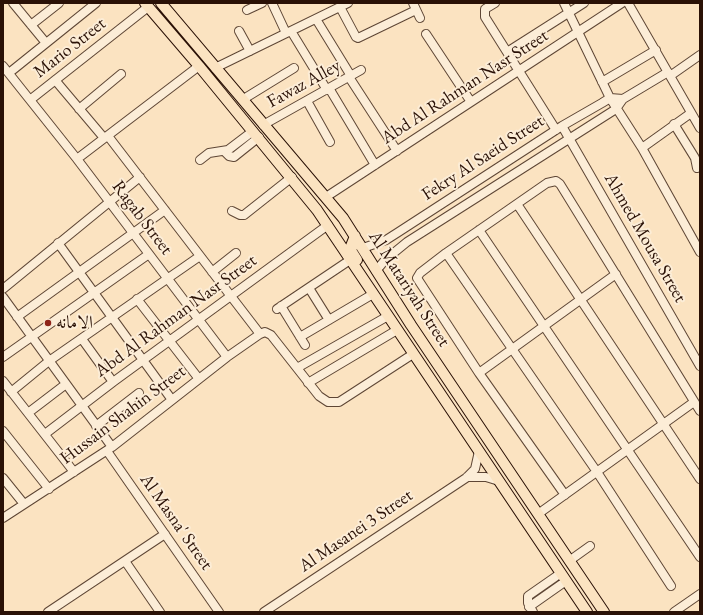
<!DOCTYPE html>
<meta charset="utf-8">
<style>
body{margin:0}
#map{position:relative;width:703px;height:615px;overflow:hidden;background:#fbe3c1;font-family:"EB Garamond",serif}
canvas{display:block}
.frame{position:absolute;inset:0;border:4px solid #2a1106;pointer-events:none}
</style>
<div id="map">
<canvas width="703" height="615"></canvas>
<div class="frame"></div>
</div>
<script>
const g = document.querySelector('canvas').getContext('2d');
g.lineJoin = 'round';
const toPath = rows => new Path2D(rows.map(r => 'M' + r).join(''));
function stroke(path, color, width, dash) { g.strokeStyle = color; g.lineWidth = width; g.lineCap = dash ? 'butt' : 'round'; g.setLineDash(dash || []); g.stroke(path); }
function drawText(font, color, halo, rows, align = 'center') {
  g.font = font + ' "EB Garamond",Amiri,serif'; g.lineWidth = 4; g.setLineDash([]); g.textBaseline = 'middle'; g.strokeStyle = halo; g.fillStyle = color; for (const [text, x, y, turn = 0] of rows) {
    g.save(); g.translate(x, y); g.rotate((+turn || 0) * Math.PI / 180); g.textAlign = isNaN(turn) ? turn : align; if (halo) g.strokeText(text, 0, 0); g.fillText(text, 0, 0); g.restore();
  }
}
const minor = toPath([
 [13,3,46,43],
 [272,3,286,33],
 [413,3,420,18],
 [495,3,485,9,485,17,556,130],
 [564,3,610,98,642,148,700,252],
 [628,3,700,128],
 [340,7,356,37,358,38,416,10],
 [247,10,262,3],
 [316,19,351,76],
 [31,25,59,3],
 [239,31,250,51],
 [291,31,327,90],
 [426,34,471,102],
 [507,52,584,3],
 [3,66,77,159,227,357],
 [215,68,348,3],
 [9,73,96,3],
 [670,76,700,55],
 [349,77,397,151],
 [55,80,104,138],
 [602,82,656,50],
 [329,88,375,165],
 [30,100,148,7],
 [242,100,294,68],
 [307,101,330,142],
 [79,109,121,74],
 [674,124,695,158,697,168],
 [263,125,361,70],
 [562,126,700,366],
 [108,136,260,334],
 [642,148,691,113],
 [224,151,229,156,234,157,259,137],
 [77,159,199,66],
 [200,160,209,153,228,150,253,131],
 [326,197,622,3],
 [517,204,700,479],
 [232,211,240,215,244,215,292,177],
 [479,230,700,557],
 [58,243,172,400],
 [363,248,386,240,397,233,562,126,602,103,610,98,623,99],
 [446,253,597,472,671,586],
 [376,271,385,260,407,242,616,109,623,99,668,72],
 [212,272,236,253],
 [309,288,329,320],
 [3,289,140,177],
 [3,297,112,447],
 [137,299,199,379],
 [281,306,305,345],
 [277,309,350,260],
 [17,317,165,210],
 [300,337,373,294],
 [82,339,113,382],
 [3,357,149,254],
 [297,368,388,316],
 [479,373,616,274],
 [3,381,74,472],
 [308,383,397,330],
 [11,392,49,361,200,256],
 [28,413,66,384],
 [96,426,139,393],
 [3,431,49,489],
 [45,434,113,382,328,225],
 [107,451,219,612],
 [467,477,486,477,499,481],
 [3,478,24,504],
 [565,495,479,373,417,278,420,273,446,253,547,183,556,181,560,184,700,411],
 [538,514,694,402],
 [3,518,112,447,227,357,260,334,265,332,271,335,319,396,328,402,339,402,413,354],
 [125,561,160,612],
 [569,561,590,546],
 [529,607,566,581],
 [48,612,165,534],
 [264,612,466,478,475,469,479,451],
 [533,612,528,603,528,596,561,573],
 [674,612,700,594]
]);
const major = toPath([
 [145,3,199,66,317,210,587,612],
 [161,3,343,218,411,325,604,612],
 [355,236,351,246,352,252,357,260]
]);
const markers = [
 [48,323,4,"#8f2418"]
];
const streetNames = [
 ["Mario Street",70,48,-38],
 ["Fawaz Alley",304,84,-29],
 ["Abd Al Rahman Nasr Street",465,87,-33],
 ["Fekry Al Saeid Street",483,158,-33],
 ["Ragab Street",142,218,53],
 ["Ahmed Mousa Street",645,238,60],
 ["Al Matariyah Street",409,289,57],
 ["Abd Al Rahman Nasr Street",176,316,-36],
 ["Hussain Shahin Street",123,415,-37],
 ["Al Masna' Street",176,522,55],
 ["Al Masanei 3 Street",356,531,-34]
];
const poiNames = [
 ["الامانه",56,323]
];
stroke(minor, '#5e4635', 10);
stroke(major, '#2a1106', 12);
stroke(minor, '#fcedd7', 8);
stroke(major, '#fbe3c1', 10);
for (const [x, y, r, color] of markers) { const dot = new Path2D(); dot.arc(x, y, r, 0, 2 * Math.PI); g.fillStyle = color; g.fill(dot); stroke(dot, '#fcedd7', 1.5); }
drawText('18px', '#2a1106', '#fcedd7', streetNames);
drawText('18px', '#2a1106', '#fcedd7', poiNames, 'left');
</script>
